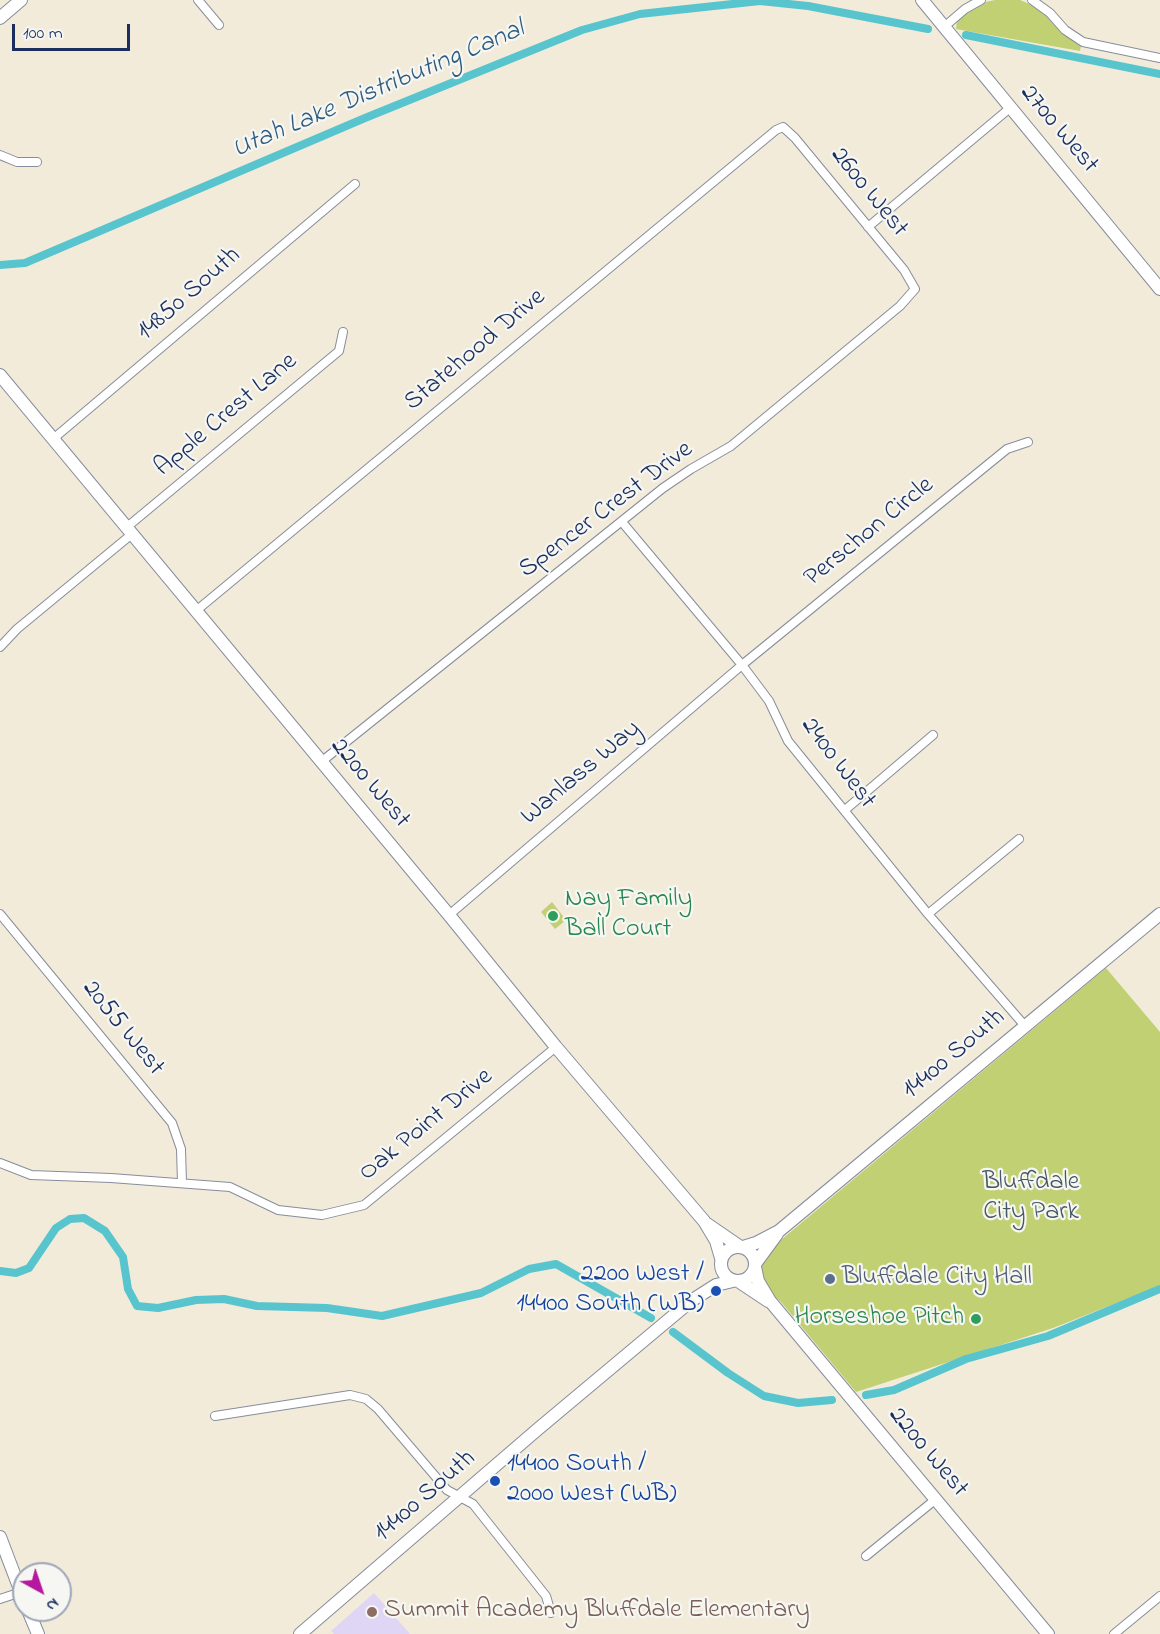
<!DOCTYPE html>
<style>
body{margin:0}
#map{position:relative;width:1160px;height:1634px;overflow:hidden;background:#f2ebda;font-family:"Indie Flower",sans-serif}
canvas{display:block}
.north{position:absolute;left:12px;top:1562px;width:60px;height:60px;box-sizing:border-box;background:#f6f6f2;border:2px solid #9ea6b7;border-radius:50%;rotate:140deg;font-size:16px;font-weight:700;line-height:24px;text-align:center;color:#1b2f5e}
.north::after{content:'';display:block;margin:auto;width:21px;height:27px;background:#b5179e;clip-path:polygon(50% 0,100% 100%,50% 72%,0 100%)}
.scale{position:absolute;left:12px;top:24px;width:118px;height:27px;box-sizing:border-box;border:3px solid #1b2f5e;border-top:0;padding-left:8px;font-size:18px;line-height:21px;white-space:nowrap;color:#1b2f5e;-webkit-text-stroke:4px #f6f6f2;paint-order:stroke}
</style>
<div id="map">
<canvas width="1160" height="1634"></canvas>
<div class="north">N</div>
<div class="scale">100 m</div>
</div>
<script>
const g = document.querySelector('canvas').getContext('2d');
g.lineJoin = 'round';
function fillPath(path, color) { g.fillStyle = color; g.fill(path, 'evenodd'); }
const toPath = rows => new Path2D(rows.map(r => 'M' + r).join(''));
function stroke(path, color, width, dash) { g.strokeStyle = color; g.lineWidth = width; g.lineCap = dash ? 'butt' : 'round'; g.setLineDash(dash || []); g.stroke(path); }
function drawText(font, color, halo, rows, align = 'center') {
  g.font = font + ' "Indie Flower",sans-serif'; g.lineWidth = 4.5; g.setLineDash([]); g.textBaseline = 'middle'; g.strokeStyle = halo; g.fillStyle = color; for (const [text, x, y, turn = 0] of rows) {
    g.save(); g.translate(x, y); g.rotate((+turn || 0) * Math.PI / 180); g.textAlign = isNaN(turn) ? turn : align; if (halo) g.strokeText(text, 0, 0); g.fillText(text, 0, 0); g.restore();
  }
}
const built = toPath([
 [374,1593,410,1634,334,1634,331,1631]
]);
const green = toPath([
 [995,0,1020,0,1034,6,1047,16,1061,32,1081,45,1080,51,956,29,957,21,971,10,986,2],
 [552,902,566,920,555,929,541,912],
 [1106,968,1160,1032,1160,1286,1053,1328,856,1392,781,1302,766,1288,761,1272,763,1262,775,1245]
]);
const canal = toPath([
 [966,35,1160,74],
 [0,265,25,263,365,118,582,30,640,14,760,1,808,6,928,29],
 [0,1271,16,1273,29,1268,56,1228,70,1219,84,1218,105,1231,123,1257,128,1289,137,1306,158,1308,196,1300,224,1299,257,1306,327,1308,382,1316,481,1293,529,1269,556,1264,651,1318],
 [673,1332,728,1373,764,1396,798,1403,832,1400],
 [866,1395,894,1390,966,1359,1048,1336,1160,1289]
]);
const street = toPath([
 [198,0,219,25],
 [1032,0,1050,13,1065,30,1083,42,1160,58],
 [944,27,965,9,981,0],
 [0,155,17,162,37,162],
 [868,227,1010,108],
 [53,439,355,184],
 [622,522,742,665,769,701,788,741,928,914,1025,1026],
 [127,527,339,351,343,332],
 [197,610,776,130,783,127,795,138,904,270,915,289,900,306,731,446,691,469,663,488,321,762],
 [0,647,17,629,132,534],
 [845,810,933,735],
 [0,914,172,1123,181,1149,182,1183],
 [928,914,1019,839],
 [449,915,742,665,1007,449,1028,442],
 [0,1163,31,1175,111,1178,230,1187,278,1210,322,1215,364,1205,556,1047],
 [215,1416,350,1395,366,1399,378,1409,447,1490,473,1504,546,1596,551,1613],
 [866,1556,936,1499],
 [0,1599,21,1592],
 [1114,1634,1160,1596]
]);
const secondary = toPath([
 [922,0,1160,289],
 [0,18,21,0],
 [0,375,449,915,556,1047,704,1221,716,1241,721,1258],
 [707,1224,739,1246],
 '721 1264a17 17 0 1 1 34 0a17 17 0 1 1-34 0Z',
 [743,1247,756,1243,779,1231,1160,914],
 [755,1264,777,1234],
 [755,1267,758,1281,770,1301,1048,1634],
 [738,1281,768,1301],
 [300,1634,538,1429,691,1301,716,1285,733,1281]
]);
const primary = toPath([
 [0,1537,24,1600],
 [28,1610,38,1634]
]);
const markers = [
 [553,916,6,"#2e9e5b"],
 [830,1279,6,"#5c6f8a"],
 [716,1291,6,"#1a4fb4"],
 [976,1319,6,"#2e9e5b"],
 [495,1481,6,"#1a4fb4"],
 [372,1612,6,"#8d6e63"]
];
const streetNames = [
 ["2700 West",1058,130,50],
 ["2600 West",868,193,51],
 ["14850 South",190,295,-41],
 ["Statehood Drive",476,351,-40],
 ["Apple Crest Lane",227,416,-40],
 ["Spencer Crest Drive",607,511,-37],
 ["Perschon Circle",870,533,-39],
 ["2400 West",837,764,53],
 ["Wanlass Way",582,774,-40],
 ["2200 West",369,784,50],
 ["2055 West",122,1029,51],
 ["14400 South",955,1055,-40],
 ["Oak Point Drive",427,1126,-39],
 ["2200 West",927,1453,50],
 ["14400 South",426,1497,-41]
];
const leisureNames = [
 ["Nay Family",565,901],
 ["Ball Court",565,931],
 ["Horseshoe Pitch",964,1319,"right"]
];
const parkNames = [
 ["Bluffdale",1031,1184],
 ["City Park",1031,1214]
];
const transitNames = [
 ["2200 West /",704,1276],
 ["14400 South (WB)",704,1306],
 ["14400 South /",507,1466,"left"],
 ["2000 West (WB)",507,1496,"left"]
];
const serviceNames = [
 ["Bluffdale City Hall",842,1279]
];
const educationNames = [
 ["Summit Academy Bluffdale Elementary",384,1612]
];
const waterNames = [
 ["Utah Lake Distributing Canal",379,91,-23]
];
fillPath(built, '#dfd5f5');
fillPath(green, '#c0d072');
stroke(canal, '#58c5ce', 8);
stroke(street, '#868d9c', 10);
stroke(secondary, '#868d9c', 14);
stroke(primary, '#868d9c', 14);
stroke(street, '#fff', 8);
stroke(secondary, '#fff', 12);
stroke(primary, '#fff', 12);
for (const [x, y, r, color] of markers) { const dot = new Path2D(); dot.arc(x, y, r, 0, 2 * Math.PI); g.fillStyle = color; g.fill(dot); stroke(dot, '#f6f6f2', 2); }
drawText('26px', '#1b2f5e', '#f6f6f2', streetNames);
drawText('26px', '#27864d', '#f6f6f2', leisureNames, 'left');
drawText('26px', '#445763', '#f6f6f2', parkNames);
drawText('26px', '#164399', '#f6f6f2', transitNames, 'right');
drawText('26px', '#4e5e75', '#f6f6f2', serviceNames, 'left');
drawText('26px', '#785e54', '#f6f6f2', educationNames, 'left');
drawText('italic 27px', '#2d5c80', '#f6f6f2', waterNames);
</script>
